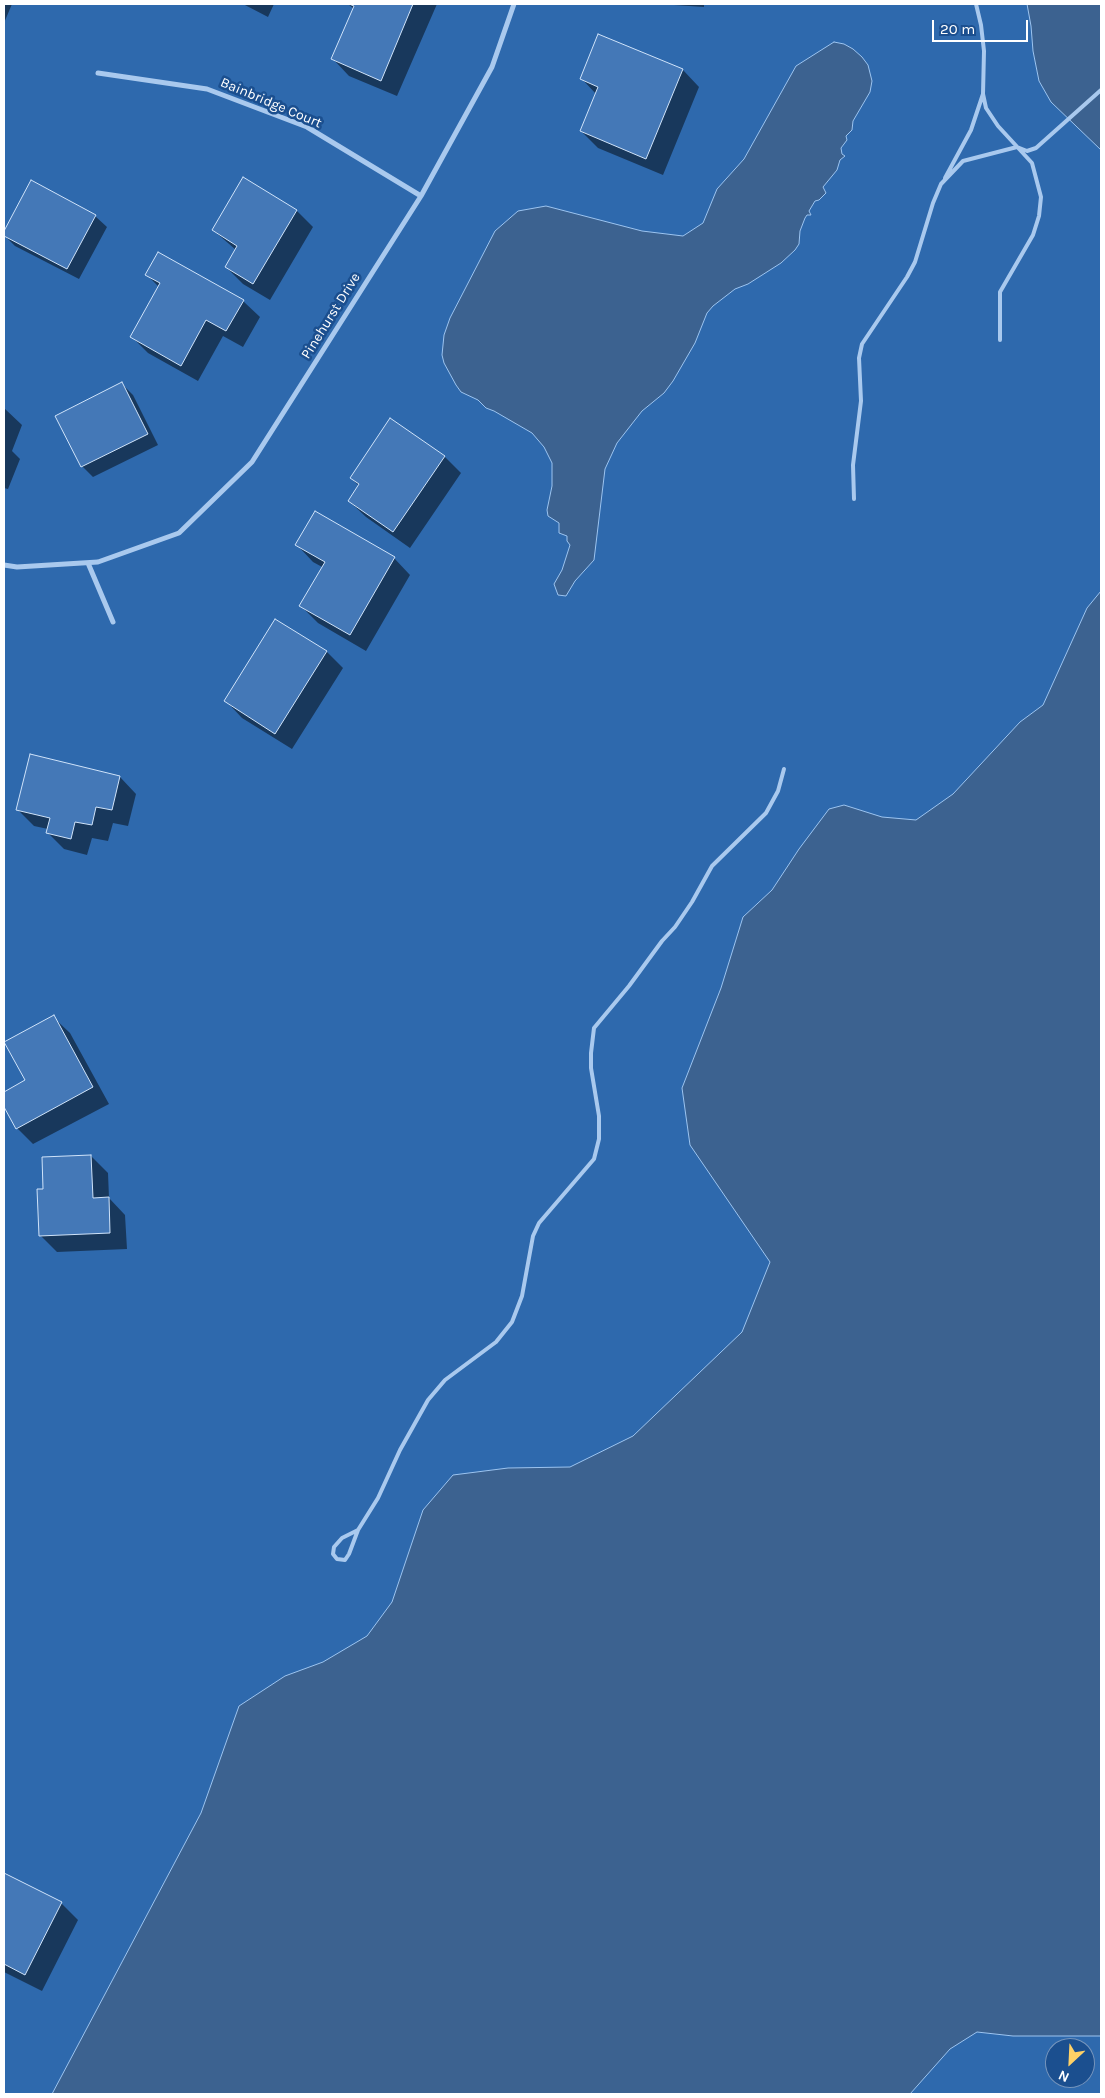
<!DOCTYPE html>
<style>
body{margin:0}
#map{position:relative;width:1105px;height:2098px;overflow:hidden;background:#1b4f8f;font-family:Karla,sans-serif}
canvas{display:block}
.frame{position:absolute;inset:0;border:5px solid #fff;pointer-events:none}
.north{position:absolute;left:1045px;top:2038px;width:50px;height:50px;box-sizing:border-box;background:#1b4f8f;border:1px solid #7695bc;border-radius:50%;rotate:205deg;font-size:14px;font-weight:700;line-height:20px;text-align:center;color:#fff}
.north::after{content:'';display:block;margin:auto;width:18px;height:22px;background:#ffd166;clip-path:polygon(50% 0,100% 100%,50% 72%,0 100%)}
.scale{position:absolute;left:932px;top:20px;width:96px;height:22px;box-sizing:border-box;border:2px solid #fff;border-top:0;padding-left:6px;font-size:15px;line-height:18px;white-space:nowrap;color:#fff;-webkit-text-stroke:4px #1b4f8f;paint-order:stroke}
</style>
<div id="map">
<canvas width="1105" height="2098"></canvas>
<div class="frame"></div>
<div class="north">N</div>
<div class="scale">20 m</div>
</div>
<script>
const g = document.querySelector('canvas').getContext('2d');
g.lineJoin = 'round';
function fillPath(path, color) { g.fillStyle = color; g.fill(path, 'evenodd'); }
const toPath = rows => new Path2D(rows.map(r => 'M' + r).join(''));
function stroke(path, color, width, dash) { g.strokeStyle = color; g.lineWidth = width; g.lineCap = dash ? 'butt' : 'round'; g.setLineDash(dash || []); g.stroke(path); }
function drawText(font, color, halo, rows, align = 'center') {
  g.font = font + ' Karla,sans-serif'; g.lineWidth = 5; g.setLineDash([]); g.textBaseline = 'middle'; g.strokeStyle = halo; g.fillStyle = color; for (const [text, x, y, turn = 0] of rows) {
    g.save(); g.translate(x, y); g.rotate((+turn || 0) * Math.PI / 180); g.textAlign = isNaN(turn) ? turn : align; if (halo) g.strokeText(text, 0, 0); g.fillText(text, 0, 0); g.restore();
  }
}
const green = toPath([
 [4,4,1101,4,1101,2094,4,2094],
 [1055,2048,1085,2048,1085,2078,1055,2078]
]);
const water = toPath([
 [1027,4,1101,4,1101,150,1051,102,1039,81,1033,51,1031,26,1027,4],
 [834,42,844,44,853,49,862,57,868,65,872,81,870,92,853,121,852,130,846,136,847,140,841,148,842,154,845,156,840,160,837,170,823,187,826,193,819,200,815,201,809,211,811,215,807,215,805,218,800,231,799,244,795,250,781,263,748,284,735,289,713,306,707,313,695,343,673,381,664,393,642,411,617,443,605,469,594,560,575,581,566,596,558,595,554,584,562,570,570,545,567,541,567,536,559,533,559,523,548,516,547,510,552,486,552,463,544,447,532,433,494,411,486,408,478,400,461,392,456,385,444,363,442,355,444,335,450,318,495,231,518,211,546,206,642,231,683,236,703,223,717,189,744,159,796,66,834,42],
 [1101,591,1101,2036,1013,2036,977,2032,950,2049,910,2094,52,2094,201,1813,239,1706,285,1676,323,1662,367,1636,392,1602,423,1510,453,1475,508,1468,570,1467,633,1436,742,1332,770,1262,690,1145,682,1088,721,988,743,917,772,890,799,849,829,809,844,805,882,817,916,820,953,794,1020,722,1043,705,1087,608,1101,591]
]);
const shadow = toPath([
 [4,4,12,4,4,23],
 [243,4,274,4,268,17],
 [348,4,437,4,397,96,349,76,333,59,354,9],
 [659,4,704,4,704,7],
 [599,36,683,70,699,87,663,175,598,148,581,131,596,94,582,79],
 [31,182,95,216,107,227,79,279,15,246,4,235],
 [297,211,313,227,270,300,243,284,226,267,236,250,213,230],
 [147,275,243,301,260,317,243,347,223,336,198,381,148,353,132,337,160,288],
 [122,384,133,395,158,445,93,477,82,466],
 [4,408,22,425,12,451,20,459,8,489,4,488],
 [391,420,445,457,461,473,410,548,366,517,349,501,359,486,351,478],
 [297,545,394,558,410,575,366,651,318,623,301,606,324,568,313,562],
 [276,620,327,652,343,668,292,749,242,718,226,701],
 [120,777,136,794,128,826,113,823,108,841,92,838,87,855,64,849,48,833,48,829,34,826,17,809],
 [53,1017,70,1033,109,1104,33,1144,17,1128,4,1104,4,1093,27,1081],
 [91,1156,108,1173,109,1198,125,1215,127,1249,57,1252,40,1235,44,1190],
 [4,1874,61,1903,78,1920,42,1991,4,1972]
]);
const building = toPath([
 [349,4,413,4,381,81,331,59,354,6,349,4],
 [598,34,683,69,646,159,580,131,598,87,580,79,598,34],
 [243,177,297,210,253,284,225,267,237,246,212,230,243,177],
 [31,180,96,215,67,269,4,236,4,231,31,180],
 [158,252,244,300,226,331,206,320,181,366,130,337,160,283,145,275,158,252],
 [122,382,148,434,81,467,55,416,122,382],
 [390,418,445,456,393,532,348,501,359,484,350,478,390,418],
 [315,511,395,557,350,635,299,606,325,562,295,545,315,511],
 [275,619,327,651,275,734,224,701,275,619],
 [30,754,120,776,112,810,96,807,92,825,75,822,71,839,46,833,50,818,16,810,30,754],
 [54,1015,93,1087,16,1129,4,1107,4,1092,25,1080,4,1042,54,1015],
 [91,1155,93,1198,109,1197,110,1233,39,1236,37,1189,43,1189,42,1157,91,1155],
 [4,1873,62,1902,25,1975,4,1964,4,1873]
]);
const service = toPath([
 [976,4,981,25,984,51,983,94,986,108,998,126,1032,163,1041,197,1039,216,1033,235,1000,292,1000,340],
 [945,178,971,130,983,94],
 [854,499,853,465,861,401,859,358,862,344,907,277,915,262,933,203,941,184,963,161,1017,147,1027,151,1036,148,1101,90],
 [358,1530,342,1538,334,1547,333,1554,337,1559,345,1560,349,1554,358,1530,378,1498,400,1450,428,1400,445,1380,496,1342,512,1322,522,1296,533,1236,539,1223,594,1159,599,1139,599,1116,591,1068,591,1053,594,1028,629,986,662,941,675,927,692,902,712,866,766,813,778,791,784,769]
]);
const minor = toPath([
 [98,73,207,89,307,127,421,196],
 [88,563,113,622],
 [4,565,17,567,98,562,179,533,252,462,421,196,492,67,514,4]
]);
const streetNames = [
 ["Bainbridge Court",271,103,23],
 ["Pinehurst Drive",331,316,-58]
];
fillPath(green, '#2e69ad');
fillPath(water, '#3c6290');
stroke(water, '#9cc4f0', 1);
fillPath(shadow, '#0007');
fillPath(building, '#4478b7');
stroke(building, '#cfe3fa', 1);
stroke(service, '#a9c9ee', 4);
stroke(minor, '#a9c9ee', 5);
drawText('14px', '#fff', '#1b4f8f', streetNames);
</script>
